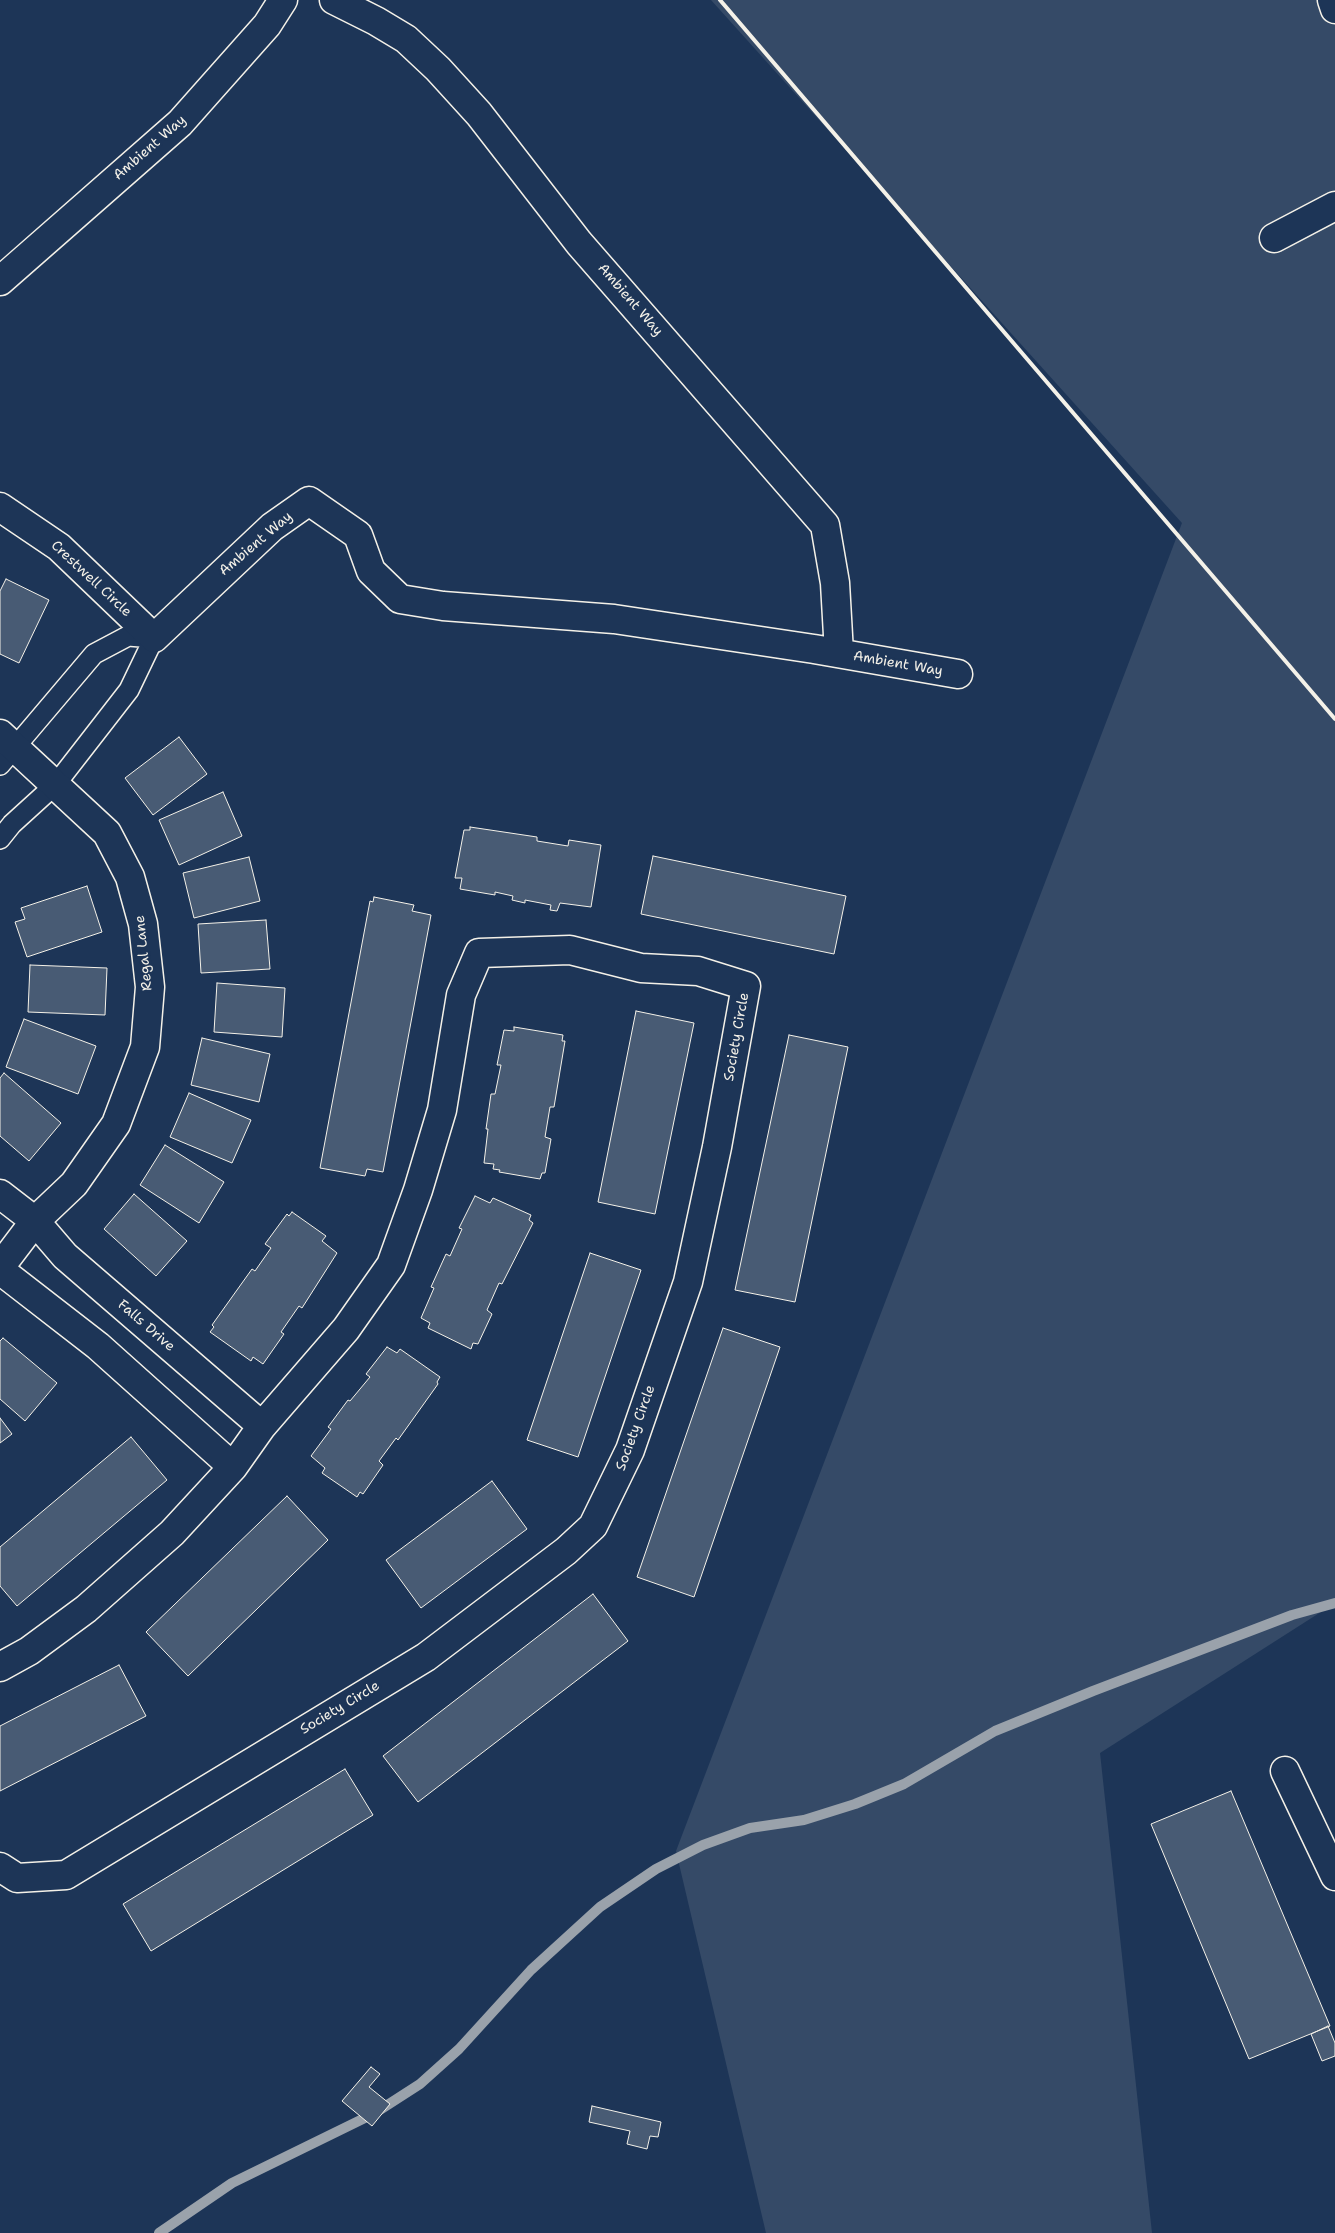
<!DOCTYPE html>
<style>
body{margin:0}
canvas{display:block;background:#1d3557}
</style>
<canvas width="1335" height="2233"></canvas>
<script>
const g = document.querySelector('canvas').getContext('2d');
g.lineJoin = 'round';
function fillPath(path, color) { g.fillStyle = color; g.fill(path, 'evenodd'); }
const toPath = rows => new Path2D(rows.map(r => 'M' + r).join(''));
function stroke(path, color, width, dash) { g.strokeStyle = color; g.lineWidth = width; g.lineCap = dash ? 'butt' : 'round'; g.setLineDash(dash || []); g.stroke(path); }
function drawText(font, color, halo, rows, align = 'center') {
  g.font = font + ' "Shantell Sans",sans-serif'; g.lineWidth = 5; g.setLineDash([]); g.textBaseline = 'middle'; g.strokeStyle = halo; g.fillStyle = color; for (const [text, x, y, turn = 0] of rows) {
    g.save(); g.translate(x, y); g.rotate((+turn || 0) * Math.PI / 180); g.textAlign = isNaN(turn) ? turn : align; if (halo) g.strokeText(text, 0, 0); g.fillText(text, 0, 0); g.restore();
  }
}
const green = toPath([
 [711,0,1335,0,1335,1603,1100,1753,1152,2233,766,2233,676,1851,1182,523]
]);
const stream = toPath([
 [159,2233,232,2183,375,2113,420,2084,459,2049,531,1970,600,1907,656,1869,703,1845,750,1828,804,1820,855,1804,904,1784,995,1731,1093,1691,1292,1615,1335,1603]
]);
const building = toPath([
 [6,579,49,600,19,663,0,654,0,591,6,579],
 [179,737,207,774,153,815,125,778,179,737],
 [223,792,242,836,179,865,159,820,223,792],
 [470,827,537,837,537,841,568,846,569,840,601,845,591,907,560,903,557,911,550,910,551,905,525,900,525,903,512,900,513,896,495,892,495,895,460,889,462,878,455,878,464,830,470,830,470,827],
 [653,856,846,896,834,954,641,914,653,856],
 [249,857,260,901,194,918,183,873,249,857],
 [87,886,102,932,27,957,15,922,25,919,21,908,87,886],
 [374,897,414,905,412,911,431,915,383,1172,367,1169,365,1176,320,1168,370,901,373,902,374,897],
 [266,920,270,969,201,973,198,924,266,920],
 [30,965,107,968,105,1015,28,1012,30,965],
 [217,983,285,988,282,1037,214,1032,217,983],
 [636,1011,694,1023,655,1214,598,1202,636,1011],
 [24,1019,96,1046,78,1094,6,1067,24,1019],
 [514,1027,563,1035,562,1041,565,1041,554,1107,550,1107,545,1137,551,1139,545,1173,542,1173,540,1179,499,1172,500,1170,493,1169,494,1164,484,1163,488,1129,486,1129,491,1094,495,1094,501,1065,497,1065,504,1030,514,1031,514,1027],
 [789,1035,848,1047,795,1302,735,1290,789,1035],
 [202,1038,270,1054,259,1102,191,1085,202,1038],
 [4,1073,61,1123,29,1161,0,1136,0,1078,4,1073],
 [189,1093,251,1120,232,1163,170,1137,189,1093],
 [165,1145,224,1182,199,1223,140,1185,165,1145],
 [134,1194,187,1241,156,1276,104,1229,134,1194],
 [475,1196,490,1203,493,1198,531,1215,529,1220,533,1223,502,1284,499,1283,487,1310,492,1314,478,1344,473,1343,471,1349,428,1328,430,1323,421,1318,434,1288,431,1287,446,1254,450,1256,462,1229,459,1228,475,1196],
 [292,1212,326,1236,322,1241,337,1253,302,1308,299,1306,281,1332,284,1334,263,1364,253,1357,251,1361,210,1332,214,1327,212,1325,252,1269,255,1271,271,1248,265,1244,287,1214,289,1216,292,1212],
 [590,1253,641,1270,578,1457,527,1440,590,1253],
 [723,1328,780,1347,694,1597,637,1577,723,1328],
 [3,1338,57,1383,25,1421,0,1399,0,1341,3,1338],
 [387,1347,397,1353,400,1349,440,1377,437,1382,438,1384,398,1440,396,1438,379,1461,383,1465,363,1494,360,1492,357,1497,322,1473,325,1468,311,1456,331,1429,328,1427,348,1400,350,1401,370,1377,366,1374,387,1347],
 [0,1418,12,1434,0,1443,0,1418],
 [131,1437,167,1480,17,1606,0,1586,0,1547,131,1437],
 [492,1481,527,1529,421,1608,386,1560,492,1481],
 [287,1496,328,1540,188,1676,146,1632,287,1496],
 [593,1594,628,1641,418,1802,383,1756,593,1594],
 [119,1665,146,1716,0,1791,0,1726,119,1665],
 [345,1769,373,1815,151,1951,123,1904,345,1769],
 [1231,1791,1330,2026,1249,2059,1151,1824,1231,1791],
 [1328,2026,1335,2043,1335,2056,1322,2061,1311,2034,1328,2026],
 [371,2067,380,2074,369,2087,390,2104,372,2126,342,2101,371,2067],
 [592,2106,661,2122,658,2137,650,2136,647,2149,627,2144,630,2131,589,2122,592,2106]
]);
const lane = toPath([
 [0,765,94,654,128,636,154,638,129,690,56,784,12,824,0,839]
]);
const street = toPath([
 [334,0,376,21,406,39,438,69,479,114,579,243,825,525,835,583,839,653],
 [1332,0,1335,9],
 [1274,238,1335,206],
 [0,281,180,123,267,25,283,0],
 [0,507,59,547,154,638,272,527,309,501,358,535,371,571,400,599,443,606,614,619,814,649,958,674],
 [0,734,107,833,130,877,143,924,150,987,145,1047,116,1124,74,1184,35,1221,0,1267],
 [0,1194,35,1221,65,1256,262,1426],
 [0,1270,98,1346,233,1467],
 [0,1667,29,1651,86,1609,172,1533,233,1467,262,1426,346,1329,391,1265,418,1190,442,1110,461,995,479,953,570,950,641,968,698,971,746,986,717,1147,688,1282,630,1450,593,1526,566,1551,426,1657,66,1875,17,1878,0,1867],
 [1285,1771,1335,1876]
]);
const rail = toPath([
 [720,0,1335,719]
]);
const streetNames = [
 ["Ambient Way",150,148,-41],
 ["Ambient Way",630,300,49],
 ["Ambient Way",256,544,-40],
 ["Crestwell Circle",91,579,43],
 ["Ambient Way",898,664,10],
 ["Regal Lane",144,953,-96],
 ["Society Circle",737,1037,-80],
 ["Falls Drive",146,1326,41],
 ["Society Circle",636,1428,-70],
 ["Society Circle",340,1708,-31]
];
fillPath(green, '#354a67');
stroke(stream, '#9aa2ab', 10);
fillPath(building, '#485b74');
stroke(building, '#f4f1e8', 1);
stroke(lane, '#f4f1e8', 22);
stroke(street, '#f4f1e8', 31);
stroke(lane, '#1d3557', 19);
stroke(street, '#1d3557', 28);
stroke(rail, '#f4f1e8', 4);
drawText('14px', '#f4f1e8', '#1d3557', streetNames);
</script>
